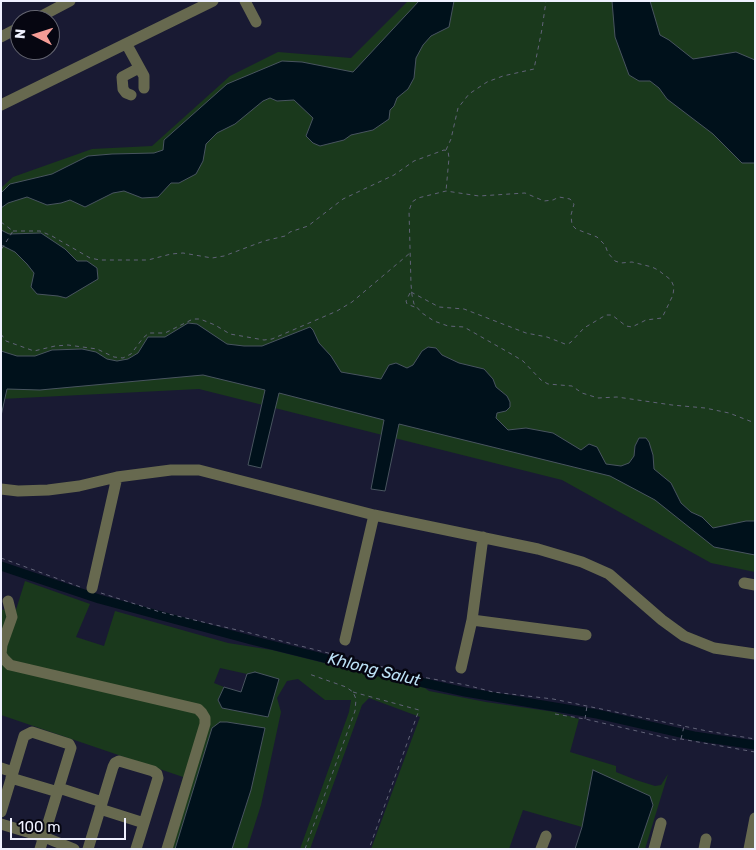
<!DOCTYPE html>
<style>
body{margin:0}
#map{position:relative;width:756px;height:850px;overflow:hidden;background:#191a33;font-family:Rubik,sans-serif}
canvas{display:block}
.frame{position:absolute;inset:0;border:2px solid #eff1ff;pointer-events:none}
.north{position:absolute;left:10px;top:10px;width:50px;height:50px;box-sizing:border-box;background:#060611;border:1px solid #636470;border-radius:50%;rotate:275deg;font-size:14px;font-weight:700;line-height:20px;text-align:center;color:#eff1ff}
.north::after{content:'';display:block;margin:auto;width:18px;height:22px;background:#f59c96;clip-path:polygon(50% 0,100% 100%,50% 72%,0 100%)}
.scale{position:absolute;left:10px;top:818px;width:116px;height:22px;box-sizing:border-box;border:2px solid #eff1ff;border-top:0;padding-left:6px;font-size:15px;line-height:18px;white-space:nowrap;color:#eff1ff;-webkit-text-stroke:4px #060611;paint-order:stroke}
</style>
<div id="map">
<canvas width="756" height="850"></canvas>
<div class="frame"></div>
<div class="north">N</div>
<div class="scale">100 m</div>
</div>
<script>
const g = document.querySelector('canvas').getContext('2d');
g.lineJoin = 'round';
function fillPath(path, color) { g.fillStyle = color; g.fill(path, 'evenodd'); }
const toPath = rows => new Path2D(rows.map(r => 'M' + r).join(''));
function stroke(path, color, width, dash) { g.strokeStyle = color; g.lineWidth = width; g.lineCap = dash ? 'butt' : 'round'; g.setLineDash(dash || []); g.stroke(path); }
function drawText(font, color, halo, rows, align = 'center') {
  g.font = font + ' Rubik,sans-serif'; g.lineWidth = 5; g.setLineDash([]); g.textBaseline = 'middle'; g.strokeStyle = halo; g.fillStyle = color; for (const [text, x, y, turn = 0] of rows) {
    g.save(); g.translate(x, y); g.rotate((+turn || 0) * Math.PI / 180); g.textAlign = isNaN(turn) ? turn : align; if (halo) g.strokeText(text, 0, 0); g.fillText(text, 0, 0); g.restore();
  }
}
const green = toPath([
 [408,1,755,1,755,572,711,563,562,480,199,389,1,399,1,188,13,177,92,149,152,146,230,76,278,52,351,58],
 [25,581,90,604,76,637,104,646,115,611,228,643,272,650,425,688,429,691,486,702,555,712,579,719,570,752,616,766,616,772,636,780,655,786,661,785,668,774,645,849,638,849,653,805,593,770,582,827,523,810,509,849,371,849,420,717,369,698,362,705,310,849,300,849,349,712,351,700,325,700,298,679,287,681,277,698,281,712,261,805,247,849,232,849,251,790,212,728,175,849,163,849,183,777,1,715,1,609,15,613],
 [220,668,247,674,255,672,268,717,222,708,218,700,224,687,214,683]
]);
const water = toPath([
 [419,1,454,1,449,27,431,36,423,45,416,58,414,78,408,89,397,98,394,106,390,110,389,119,373,130,351,135,344,140,320,146,313,143,306,136,313,118,294,100,277,101,270,98,263,101,235,124,217,133,206,144,203,161,196,174,179,183,171,183,158,197,142,198,124,191,113,193,85,207,70,200,61,203,47,205,27,197,8,203,1,208,1,193,10,184,52,174,88,156,112,154,154,153,163,150,164,140,227,84,282,61,302,62,353,72,419,1],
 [612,1,650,1,660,35,669,40,693,59,736,52,755,60,755,163,742,163,713,134,667,99,659,88,650,81,639,81,629,75,615,37,612,1],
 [1,230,9,234,41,233,65,249,77,261,87,261,97,268,98,279,66,298,58,296,37,294,31,287,34,273,27,264,15,252,1,245,1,230],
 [188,323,197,324,227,344,244,346,262,346,310,327,313,330,319,343,331,356,341,372,381,379,389,365,396,363,407,368,413,365,422,351,428,347,436,348,442,355,459,363,484,369,493,379,496,387,507,396,510,402,510,407,506,411,497,413,496,418,508,430,526,428,553,433,581,450,589,444,597,447,606,464,621,466,629,463,634,456,635,446,639,438,646,438,649,442,653,455,654,469,671,483,681,503,691,512,702,517,713,528,746,521,755,521,755,555,714,547,655,500,610,476,399,424,385,491,371,489,384,420,279,393,261,468,248,465,265,390,203,375,40,390,7,389,1,416,1,351,17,356,35,356,52,350,82,349,96,352,107,359,117,361,128,359,138,353,148,337,165,337,188,323],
 [255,672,279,679,268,717,222,708,218,700,224,687,241,692,247,674,255,672],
 [220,722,227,722,265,728,251,790,232,849,175,849,212,728,220,722],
 [593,770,650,796,653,805,638,849,575,849,582,827,593,770]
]);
const canal = toPath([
 [1,566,99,599,251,640,420,682,465,692,597,714,694,736,755,745]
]);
const path = toPath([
 [446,150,451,139,458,108,469,94,487,82,503,76,534,69,542,29,546,1],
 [1,222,13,231,1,250],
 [13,231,40,231,52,236,90,258,100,260,148,260,171,254,183,253,212,258,224,256,264,241,285,236,290,232,308,226,343,199,394,175,414,161,444,150,448,151,449,158,446,191],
 [411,292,439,307,464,309,526,333,547,337,565,344,570,343,584,328,606,315,612,315,626,326,632,327,646,320,662,318,673,295,674,287,671,280,658,270,652,267,632,262,621,263,615,261,608,253,605,245,597,237,576,229,572,225,571,215,574,204,570,199,559,197,553,200,544,201,525,193,479,196,446,191,418,198,412,202,409,211,411,284,412,295,414,304,422,313,434,321,448,326,464,327,513,355,523,361,541,380,548,384,572,386,582,393,598,398,617,397,672,405,705,408,729,413,755,423],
 [410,293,406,301,407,304,417,308],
 [1,334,6,341,34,351,55,346,68,345,97,349,114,357,123,358,131,354,143,338,149,333,165,333,193,319,200,319,215,325,230,334,264,340,272,339,337,311,352,302,410,253],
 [1,558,83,588],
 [101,593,160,612,250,633,422,677,466,685,493,692,553,699,707,731,755,739],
 [353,692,419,710,369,849],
 [555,714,585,719,676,740,681,739,755,752],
 [585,719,587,706],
 [681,739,684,726],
 [305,849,355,711,356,699,353,692,346,687,309,674]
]);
const minor = toPath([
 [245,1,256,22],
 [34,20,70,1],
 [1,37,20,27],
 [127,45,144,76,144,88],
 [131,95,126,93,123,89,122,77,139,68],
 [1,105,213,1],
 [1,489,18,491,48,490,79,486,117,477,171,470,199,470,374,515,538,549,582,562,609,574,662,620,684,636,714,648,755,654],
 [483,537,472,620,586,635],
 [744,583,755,585],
 [92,588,117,477],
 [8,601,12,617,2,645,1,654,4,659,10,665,198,709,202,713,205,718,205,724,167,849],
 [345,640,374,515],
 [461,668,472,620],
 [1,768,13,772],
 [11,778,58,792],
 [59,788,102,802],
 [100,809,144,823],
 [1,812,24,736,32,732,69,744,71,748,40,849],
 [1,824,44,837,74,849],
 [88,849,113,767,115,763,119,761,153,771,157,774,158,778,136,849],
 [541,849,546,836],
 [654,849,661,823],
 [704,849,706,839],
 [749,849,755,818]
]);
const waterNames = [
 ["Khlong Salut",374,670,14]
];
fillPath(green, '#1a391c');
fillPath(water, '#00111b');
stroke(water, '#48545f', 1);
stroke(canal, '#00111b', 9);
stroke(path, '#616378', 1, [4, 4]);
stroke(minor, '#67694f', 11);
drawText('italic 16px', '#bde2f6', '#060611', waterNames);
</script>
